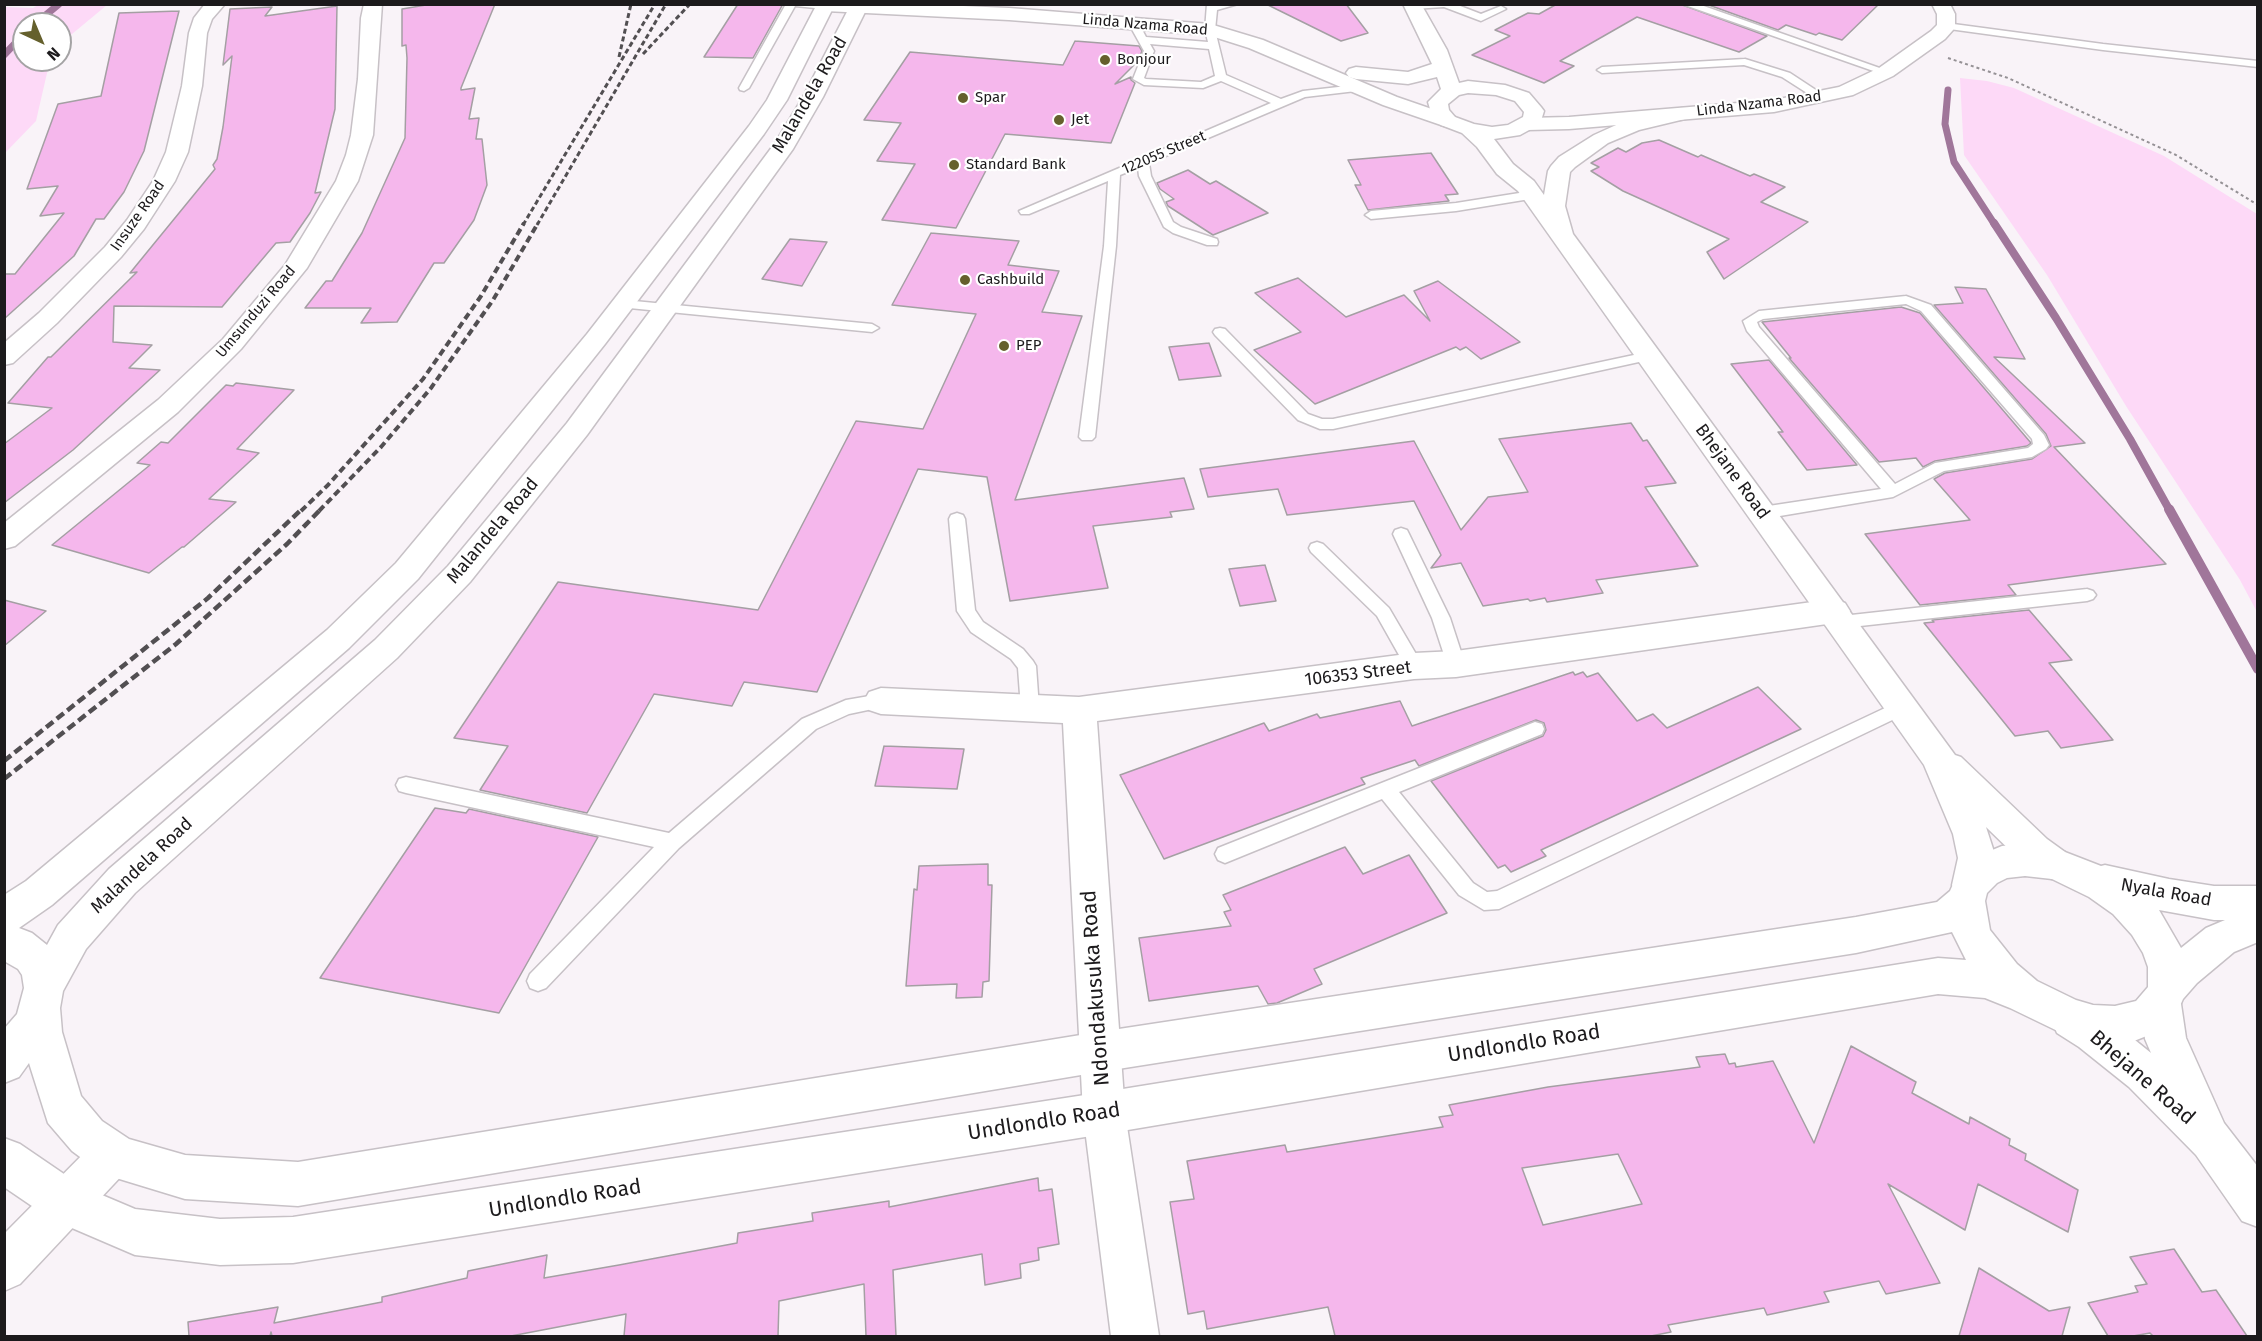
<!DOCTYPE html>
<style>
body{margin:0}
#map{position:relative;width:2262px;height:1341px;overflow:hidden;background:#f9f3f8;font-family:"Fira Sans",sans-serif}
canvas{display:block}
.frame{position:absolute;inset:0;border:6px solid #1c1a1c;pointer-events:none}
.north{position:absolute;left:12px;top:12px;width:60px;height:60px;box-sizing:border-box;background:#fff;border:2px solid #a4a3a4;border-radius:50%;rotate:136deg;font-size:16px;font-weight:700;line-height:24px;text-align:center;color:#1c1a1c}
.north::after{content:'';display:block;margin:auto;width:21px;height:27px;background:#65602d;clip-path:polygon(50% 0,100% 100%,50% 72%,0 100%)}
</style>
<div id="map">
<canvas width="2262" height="1341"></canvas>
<div class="frame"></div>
<div class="north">N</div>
</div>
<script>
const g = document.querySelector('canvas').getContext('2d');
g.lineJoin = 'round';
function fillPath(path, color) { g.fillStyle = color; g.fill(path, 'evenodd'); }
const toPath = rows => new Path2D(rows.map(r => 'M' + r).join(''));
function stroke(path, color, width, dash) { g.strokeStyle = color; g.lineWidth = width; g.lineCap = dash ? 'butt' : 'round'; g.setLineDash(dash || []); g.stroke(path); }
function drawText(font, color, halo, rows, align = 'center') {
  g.font = font + ' "Fira Sans",sans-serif'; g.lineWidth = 4.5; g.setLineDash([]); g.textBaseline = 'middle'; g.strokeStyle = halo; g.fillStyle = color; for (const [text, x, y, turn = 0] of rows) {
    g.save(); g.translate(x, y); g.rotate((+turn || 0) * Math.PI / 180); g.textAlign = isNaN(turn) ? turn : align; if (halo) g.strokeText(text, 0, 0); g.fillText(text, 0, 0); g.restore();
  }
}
const green = toPath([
 [38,5,107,5,60,44,60,24,24,24,24,60,50,60,36,121,5,153,5,7,33,8],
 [1960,78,1987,81,2014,88,2164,156,2257,214,2257,612,2240,580,2126,406,2047,275,1964,155]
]);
const streamFar2 = toPath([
 [35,24,59,4],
 [4,55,24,34],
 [1948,90,1945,124,1954,162,1995,225]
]);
const streamFar1 = toPath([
 [1994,223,2056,318,2130,439,2170,511]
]);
const stream = toPath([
 [2169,509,2258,669]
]);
const building = toPath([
 [432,4,495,4,461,88,461,90,475,88,469,119,479,118,476,139,482,139,487,185,474,220,444,263,434,263,397,322,361,323,371,308,305,308,326,281,332,281,362,233,405,138,407,58,406,45,402,46,402,9,432,4],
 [738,4,783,4,753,58,704,57,738,4],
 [1266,4,1346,4,1368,33,1341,41,1266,4],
 [1557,4,1680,4,1767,36,1739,52,1637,17,1560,61,1574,66,1544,83,1472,55,1510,36,1495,30,1528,13,1539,14,1557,4],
 [1706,4,1879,4,1842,40,1819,33,1816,35,1786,25,1778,30,1706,4],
 [337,6,335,109,315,193,321,192,310,213,290,242,276,243,222,307,114,306,113,342,152,345,129,368,160,370,73,450,4,503,4,444,52,408,8,403,48,357,51,357,137,272,130,273,215,169,213,165,217,159,223,127,232,56,223,65,230,9,272,7,265,16,337,6],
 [179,11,144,151,124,192,104,219,96,219,74,256,4,319,4,274,15,274,64,213,40,216,58,186,27,189,58,104,101,96,119,13,179,11],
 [1075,41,1139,46,1142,51,1137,62,1115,84,1131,77,1131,80,1135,83,1111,143,1005,134,956,228,882,220,915,164,877,161,901,123,864,120,910,52,1063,65,1075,41],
 [1659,140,1698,157,1701,155,1750,176,1754,174,1785,187,1761,202,1808,222,1724,279,1707,252,1729,239,1623,191,1591,171,1599,167,1591,163,1618,148,1626,152,1642,143,1659,140],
 [1431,153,1458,194,1445,195,1449,201,1368,210,1355,185,1361,185,1348,160,1431,153],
 [1188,170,1210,184,1216,181,1268,213,1213,235,1168,206,1166,202,1174,199,1160,189,1157,183,1188,170],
 [931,233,1019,241,1008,265,1059,271,1042,312,1082,316,1015,500,1184,478,1194,509,1170,512,1172,517,1093,526,1108,588,1010,601,987,477,918,469,817,692,744,682,732,706,654,694,587,813,480,790,508,746,454,738,558,582,758,610,856,421,923,429,976,314,892,305,931,233],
 [790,239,827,242,802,286,762,279,790,239],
 [1298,278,1346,317,1404,295,1430,321,1414,291,1438,281,1520,342,1481,359,1466,347,1460,350,1456,347,1315,404,1254,350,1301,332,1255,293,1298,278],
 [1955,287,1986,289,2025,359,1994,357,2085,443,2054,447,2166,564,2008,585,2016,595,1920,605,1865,534,1970,520,1934,479,1945,473,2032,459,2051,446,2046,434,1934,305,1963,303,1955,287],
 [1901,307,1920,313,2031,443,2027,446,1935,461,1923,467,1916,458,1879,462,1789,358,1791,358,1762,322,1901,307],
 [1209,343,1221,376,1179,380,1169,347,1209,343],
 [1769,360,1857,465,1807,470,1778,432,1783,432,1731,364,1769,360],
 [236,383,294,390,237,449,259,453,209,499,236,502,184,547,182,547,149,573,52,545,150,465,137,463,161,442,168,443,226,385,233,386,236,383],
 [1631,423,1643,441,1647,440,1676,483,1645,487,1698,566,1596,580,1603,593,1547,602,1545,598,1530,601,1528,599,1483,606,1461,563,1431,568,1441,555,1414,501,1287,515,1278,489,1208,497,1200,469,1414,441,1461,530,1488,497,1528,492,1499,439,1631,423],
 [1265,565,1276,601,1240,606,1229,569,1265,565],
 [4,600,46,611,4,646,4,600],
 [2029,610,2072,660,2049,663,2113,740,2061,748,2048,731,2015,736,1924,623,1934,622,1932,620,2029,610],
 [1573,672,1575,675,1583,672,1587,677,1598,673,1637,721,1653,714,1667,728,1758,687,1801,729,1541,850,1546,856,1511,872,1505,865,1498,868,1431,781,1543,736,1546,730,1544,723,1536,720,1419,766,1415,760,1361,778,1365,784,1164,859,1120,775,1264,723,1269,731,1317,714,1320,718,1400,701,1412,726,1573,672],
 [884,746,964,749,957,789,875,786,884,746],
 [435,808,466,813,469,809,598,837,499,1013,320,978,435,808],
 [1345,847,1363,874,1409,855,1447,913,1314,969,1322,984,1277,1003,1268,1004,1258,986,1149,1001,1139,938,1231,926,1224,912,1231,910,1223,895,1345,847],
 [988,864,988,885,992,885,989,981,983,982,982,997,956,998,957,984,906,986,914,889,917,890,919,866,988,864],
 [1851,1046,1916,1082,1912,1093,1969,1124,1970,1117,2010,1139,2009,1145,2026,1154,2025,1160,2078,1190,2068,1232,1978,1184,1965,1230,1888,1184,1940,1283,1886,1294,1879,1281,1824,1292,1829,1302,1767,1315,1764,1308,1668,1325,1671,1332,1651,1336,1335,1336,1328,1307,1207,1329,1204,1311,1188,1314,1170,1202,1194,1199,1187,1161,1285,1145,1287,1152,1443,1127,1439,1117,1453,1115,1449,1105,1548,1087,1700,1067,1696,1057,1725,1054,1729,1064,1735,1063,1736,1067,1773,1061,1814,1143,1851,1046],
 [1618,1154,1642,1204,1543,1225,1522,1168,1618,1154],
 [1038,1178,1039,1191,1052,1189,1059,1244,1038,1248,1039,1260,1020,1264,1021,1278,985,1285,982,1254,893,1270,896,1336,866,1336,864,1284,779,1301,778,1336,624,1336,626,1314,511,1336,272,1336,271,1332,270,1336,189,1336,188,1322,278,1307,274,1323,382,1302,382,1297,467,1278,468,1271,547,1255,544,1278,619,1265,737,1243,738,1233,813,1221,812,1213,889,1201,889,1207,1038,1178],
 [2174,1249,2202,1292,2216,1290,2247,1336,2153,1336,2150,1333,2133,1336,2108,1336,2088,1303,2138,1292,2135,1286,2147,1284,2130,1257,2174,1249],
 [1979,1268,2049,1311,2070,1307,2062,1336,1959,1336,1979,1268]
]);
const path = toPath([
 [1948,58,2008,78,2176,155,2258,205]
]);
const service = toPath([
 [786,4,830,6,825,9,795,6,749,88,744,91,740,90,739,88,786,4],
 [1207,4,1238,4,1217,10,1215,30,1226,75,1281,99,1303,91,1356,85,1361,88,1356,91,1305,97,1149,163,1151,176,1173,222,1181,227,1217,239,1218,242,1217,245,1207,245,1173,233,1164,227,1139,176,1138,168,1120,175,1116,246,1095,437,1092,440,1082,440,1079,437,1104,246,1108,181,1029,214,1021,214,1019,211,1271,103,1221,81,1203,88,1144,85,1133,79,1144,51,1129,24,1130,22,1138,22,1146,37,1208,42,1205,30,1207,4],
 [1150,44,1209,49,1215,76,1201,82,1146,79,1144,78,1154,51,1150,44],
 [1409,4,1455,4,1481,14,1501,6,1506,9,1481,21,1444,7,1413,9,1409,8,1409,4],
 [1682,4,1698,4,1891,72,1886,75,1882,74,1682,4],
 [1946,23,2103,44,2258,61,2258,67,2103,50,1942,28,1942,24,1946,23],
 [1745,59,1790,73,1828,98,1822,101,1818,100,1782,77,1744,65,1602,73,1597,70,1602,67,1745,59],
 [1532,191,1536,192,1536,198,1456,211,1371,219,1365,215,1371,211,1456,203,1532,191],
 [1906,296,1931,305,2044,435,2049,445,2046,449,2032,457,1944,471,1893,497,1762,519,1756,517,1754,513,1756,509,1762,507,1881,489,1747,331,1743,321,1759,311,1906,296],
 [1906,304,1921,311,2032,439,2033,444,2028,448,1935,463,1895,484,1759,327,1757,322,1763,319,1906,304],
 [624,300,872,324,879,328,872,332,619,307,617,304,619,301,624,300],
 [1220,328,1225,329,1308,414,1322,419,1333,419,1648,352,1655,356,1648,360,1333,429,1320,429,1298,420,1215,335,1213,332,1215,329,1220,328],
 [957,513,963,515,965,519,975,610,983,622,1023,649,1033,661,1036,666,1039,708,1037,713,1030,715,1023,713,1021,708,1018,668,1011,659,971,632,957,611,949,519,951,515,957,513],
 [1401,528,1407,530,1409,534,1450,618,1465,664,1462,669,1456,671,1450,669,1447,664,1432,618,1393,534,1395,530,1401,528],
 [1317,542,1323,544,1389,608,1423,666,1420,671,1414,673,1408,671,1377,616,1311,552,1309,548,1311,544,1317,542],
 [2087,589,2093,591,2096,595,2093,599,2087,601,1842,628,1836,627,1833,622,1836,617,1842,616,2087,589],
 [881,694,887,696,890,701,887,706,849,714,816,729,679,848,546,988,538,991,530,988,527,981,530,974,654,847,406,793,399,791,396,785,399,779,406,777,669,833,802,719,846,700,881,694],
 [1902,700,1909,702,1911,707,1909,712,1499,909,1484,910,1459,895,1382,799,1225,863,1218,860,1215,854,1218,848,1535,722,1542,724,1544,729,1542,734,1399,792,1473,883,1487,892,1497,891,1902,700]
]);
const minor = toPath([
 [205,4,225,4,212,19,207,33,202,86,188,152,175,181,144,229,121,257,57,323,13,363,4,365,4,343,39,313,105,247,127,220,153,181,166,152,182,86,189,33,194,18,205,4],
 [364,4,382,4,373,135,358,181,307,268,241,349,178,412,15,546,4,549,4,523,158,400,223,339,285,265,336,181,346,155,351,135,358,79,361,18,364,4],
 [817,4,917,4,1009,8,1210,24,1263,40,1397,97,1455,117,1458,121,1455,125,1448,127,1441,125,1383,105,1249,48,1208,35,1009,20,825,11,819,10,817,4],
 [1932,4,1950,4,1955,14,1955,26,1953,30,1945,39,1893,76,1853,95,1774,112,1569,129,1527,130,1520,128,1517,124,1520,120,1527,118,1569,117,1774,100,1839,87,1879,68,1931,31,1937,25,1937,14,1932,4],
 [1834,599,1845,603,1850,611,1845,619,1834,623,1456,677,1414,679,1097,721,1125,1113,1159,1336,1111,1336,1083,1113,1063,723,881,714,869,710,864,701,869,692,881,688,1079,697,1414,653,1456,651,1834,599],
 [113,1132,128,1139,135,1154,128,1169,20,1284,4,1291,4,1234,98,1139,113,1132]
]);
const tertiary = toPath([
 [1403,4,1421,4,1447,50,1459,83,1468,81,1505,85,1529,93,1541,107,1544,111,1540,124,1520,135,1494,139,1513,164,1534,181,1544,195,1548,171,1551,166,1559,157,1594,135,1625,121,1682,108,1689,110,1692,114,1689,118,1639,130,1608,143,1575,167,1570,172,1565,206,1573,234,1955,755,1961,757,2047,839,2065,852,2071,863,2065,874,2052,879,2039,874,2021,861,1986,827,1996,858,1990,885,1984,897,1971,902,1958,897,1952,885,1958,858,1953,834,1924,765,1518,191,1497,174,1477,147,1462,133,1441,125,1432,116,1428,102,1441,89,1437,77,1408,84,1356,79,1349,77,1346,73,1349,69,1356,67,1408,72,1432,64,1403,4],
 [1468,93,1496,95,1515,101,1524,112,1523,117,1508,125,1492,127,1474,124,1455,117,1449,110,1448,104,1459,95,1468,93],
 [2161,985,2175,991,2181,1004,2186,1038,2224,1123,2258,1167,2258,1227,2242,1221,2196,1155,2129,1087,2079,1047,2057,1033,2051,1019,2057,1005,2071,1000,2109,1019,2151,1053,2145,1039,2141,1004,2147,991,2161,985]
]);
const secondary = toPath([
 [817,4,835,4,787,100,764,134,605,344,418,579,349,648,52,905,19,928,32,933,47,945,58,925,109,869,375,640,448,566,567,423,775,143,803,97,851,4,869,4,823,97,793,149,587,435,470,582,397,658,135,893,86,949,63,991,60,1008,62,1032,81,1096,102,1121,129,1139,185,1155,298,1162,1099,1032,1856,917,1937,902,1950,891,1958,873,1971,859,2002,846,2025,844,2052,847,2101,866,2105,865,2169,879,2214,886,2258,886,2258,942,2234,952,2197,983,2183,999,2175,1017,2164,1029,2134,1041,2115,1044,2093,1043,2070,1037,2010,1008,1985,998,1938,994,1104,1134,293,1263,220,1265,135,1255,51,1219,4,1187,4,1138,20,1144,83,1187,135,1209,220,1219,293,1217,1104,1092,1938,958,1966,960,1952,932,1856,953,1099,1072,298,1206,185,1199,103,1174,72,1151,48,1123,29,1063,19,1077,4,1083,4,1029,17,1014,24,988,22,975,18,969,4,961,4,895,26,881,327,630,396,563,587,334,749,126,767,100,817,4],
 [2025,876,2052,879,2089,897,2113,914,2132,935,2143,953,2148,967,2148,987,2136,1001,2115,1006,2093,1005,2076,1000,2037,981,2017,964,1990,930,1985,901,1987,893,1997,883,2007,878,2025,876],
 [2159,910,2214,920,2225,920,2206,928,2181,948,2159,910]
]);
const railFar2 = toPath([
 [643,54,690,4],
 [619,57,631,4],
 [523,225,655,4],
 [537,225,666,4]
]);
const railFar1 = toPath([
 [301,511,328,485,423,379,481,296,524,223],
 [319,511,381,447,431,388,493,300,538,223]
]);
const rail = toPath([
 [4,761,208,598,302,509],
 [4,779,176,644,287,544,321,509]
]);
const markers = [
 [1105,60,6,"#65602d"],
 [963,98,6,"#65602d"],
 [1059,120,6,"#65602d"],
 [954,165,6,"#65602d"],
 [965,280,6,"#65602d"],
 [1004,346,6,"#65602d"]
];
const farStreetnames = [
 ["Linda Nzama Road",1145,25,5],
 ["Linda Nzama Road",1759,104,-7],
 ["122055 Street",1164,153,-23],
 ["Insuze Road",138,216,-55],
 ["Umsunduzi Road",256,312,-50]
];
const farPoinames = [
 ["Bonjour",1117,60],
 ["Spar",975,98],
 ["Jet",1071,120],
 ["Standard Bank",966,165],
 ["Cashbuild",977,280],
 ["PEP",1016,346]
];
const streetNames = [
 ["Malandela Road",810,95,-60],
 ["Bhejane Road",1732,472,54],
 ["Malandela Road",493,531,-50],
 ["106353 Street",1358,674,-7],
 ["Malandela Road",142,866,-43],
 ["Nyala Road",2166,893,10]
];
const nearStreetnames = [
 ["Ndondakusuka Road",1096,988,-94],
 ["Undlondlo Road",1524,1044,-9],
 ["Bhejane Road",2142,1078,41],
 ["Undlondlo Road",1044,1122,-9],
 ["Undlondlo Road",565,1199,-9]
];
fillPath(green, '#fdd9f7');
stroke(streamFar2, '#a0769a', 7);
stroke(streamFar1, '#a0769a', 8);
stroke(stream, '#a0769a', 10);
fillPath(building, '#f5b7ec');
stroke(building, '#a49fa3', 1.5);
stroke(service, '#c7c1c6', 3);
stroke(minor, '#c7c1c6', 3);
stroke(tertiary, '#c7c1c6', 3);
stroke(secondary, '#c7c1c6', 3);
stroke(path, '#959195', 2, [3, 3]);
fillPath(service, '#fff');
fillPath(minor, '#fff');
fillPath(tertiary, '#fff');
fillPath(secondary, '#fff');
stroke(railFar2, '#524f52', 3, [5, 3]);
stroke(railFar1, '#524f52', 4, [7, 4]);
stroke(rail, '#524f52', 4.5, [9, 4.5]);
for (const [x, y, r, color] of markers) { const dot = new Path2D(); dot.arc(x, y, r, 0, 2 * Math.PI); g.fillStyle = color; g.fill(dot); stroke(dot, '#fff', 2); }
drawText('15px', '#1c1a1c', '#fff', farStreetnames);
drawText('15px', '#1c1a1c', '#fff', farPoinames, 'left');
drawText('18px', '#1c1a1c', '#fff', streetNames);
drawText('21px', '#1c1a1c', '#fff', nearStreetnames);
</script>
